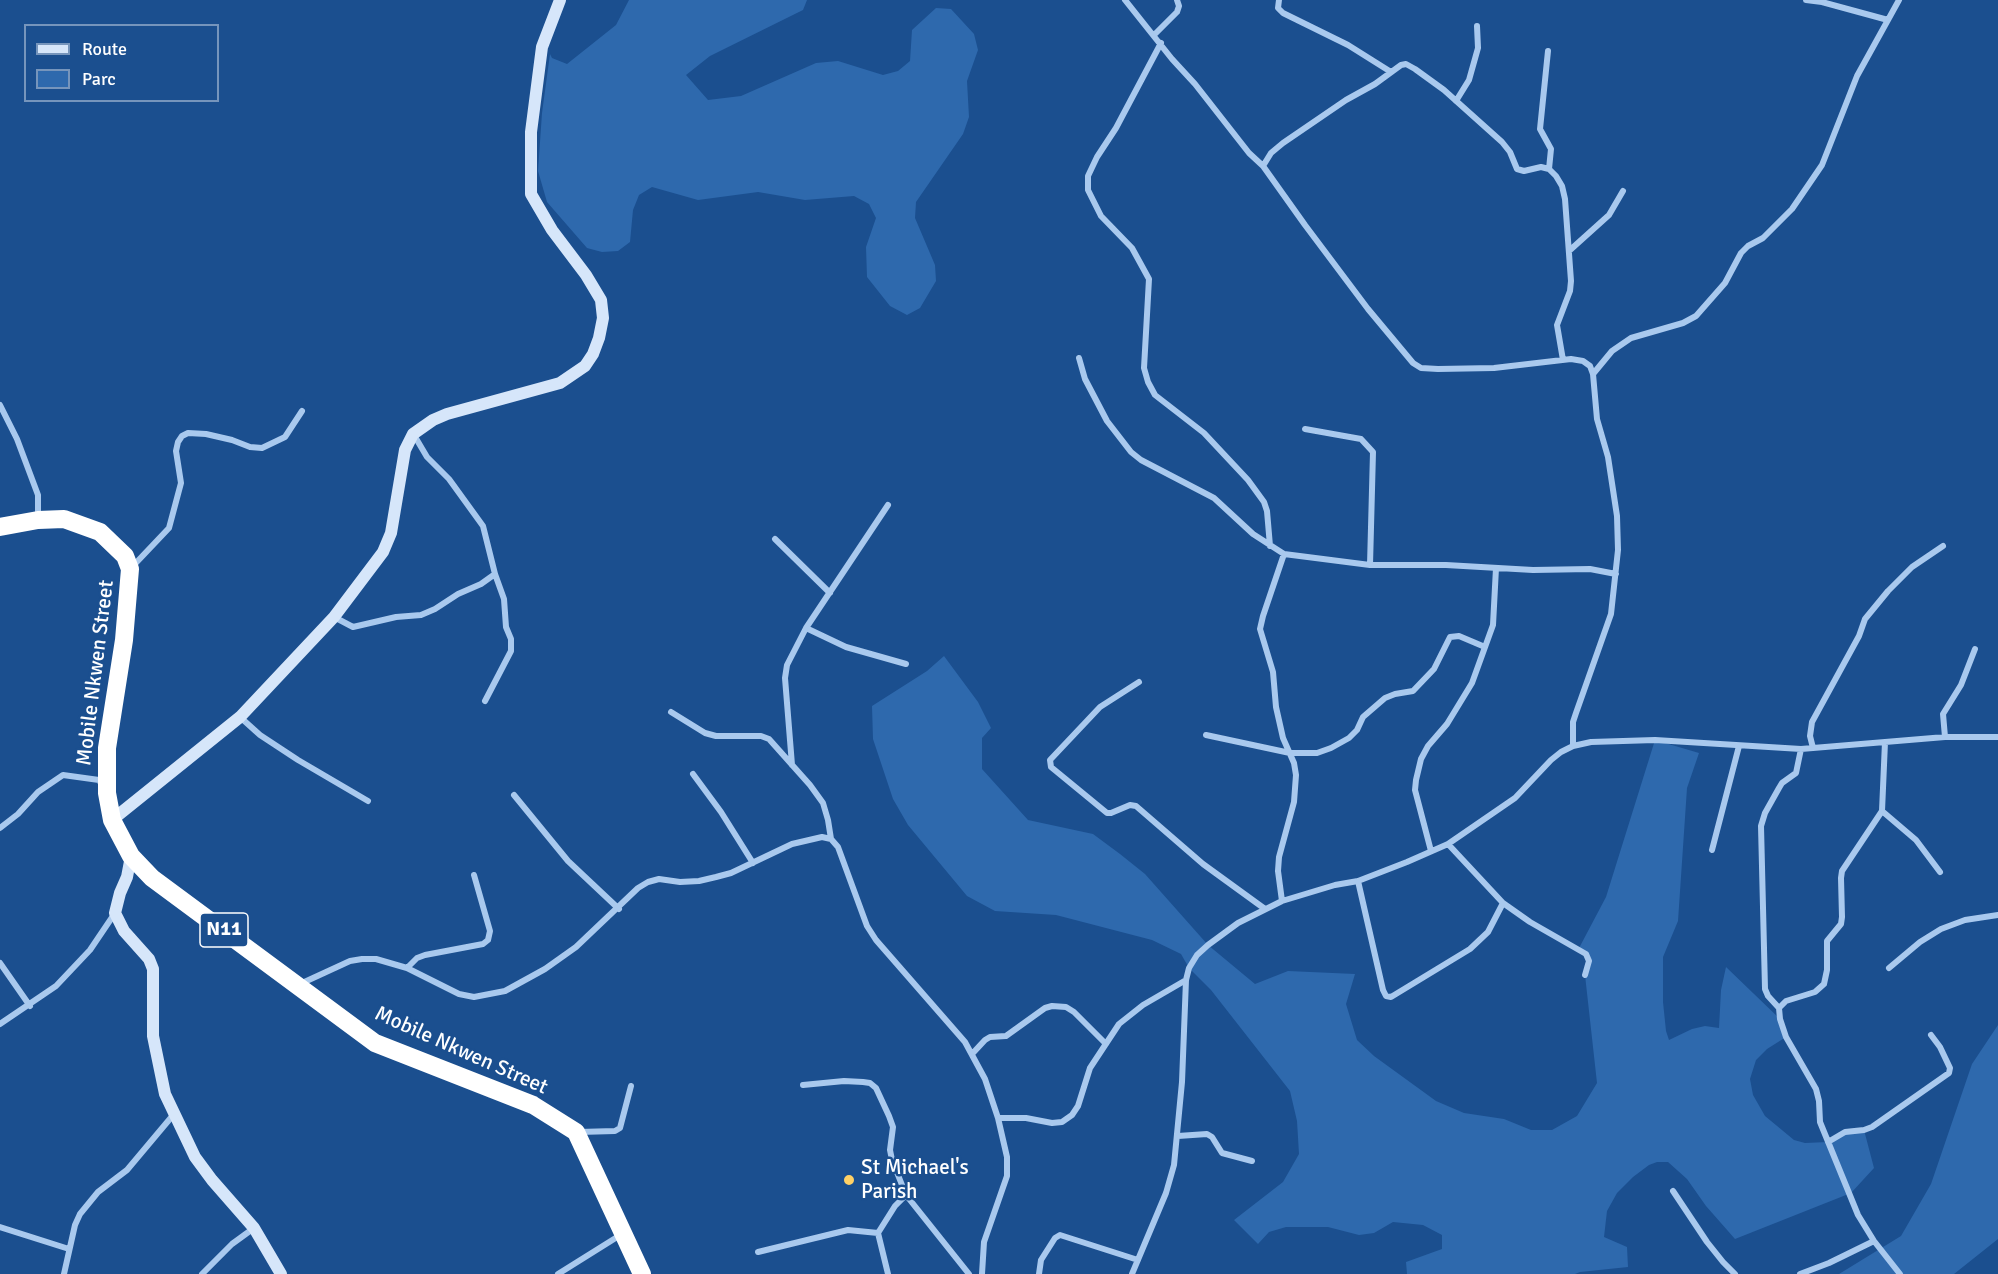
<!DOCTYPE html>
<style>
body{margin:0}
#map{position:relative;width:1998px;height:1274px;overflow:hidden;background:#1b4f8f;font-family:Signika,sans-serif}
canvas{display:block}
.legend{position:absolute;left:24px;top:24px;width:195px;height:78px;box-sizing:border-box;background:#1b4f8f;border:2px solid #7695bc;margin:0;padding:8px 10px;list-style:none;font-size:18px;color:#fff}
.legend li{display:flex;align-items:center;gap:12px;height:30px}
.legend b{width:30px;border:2px solid #7695bc}
</style>
<div id="map">
<canvas width="1998" height="1274"></canvas>
<ul class="legend">
<li><b style="height:8px;background:#d6e6fa"></b>Route</li>
<li><b style="height:16px;background:#2e69ad"></b>Parc</li>
</ul>
</div>
<script>
const g = document.querySelector('canvas').getContext('2d');
g.lineJoin = 'round';
function fillPath(path, color) { g.fillStyle = color; g.fill(path, 'evenodd'); }
const toPath = rows => new Path2D(rows.map(r => 'M' + r).join(''));
function stroke(path, color, width, dash) { g.strokeStyle = color; g.lineWidth = width; g.lineCap = dash ? 'butt' : 'round'; g.setLineDash(dash || []); g.stroke(path); }
function drawText(font, color, halo, rows, align = 'center') {
  g.font = font + ' Signika,sans-serif'; g.lineWidth = 5; g.setLineDash([]); g.textBaseline = 'middle'; g.strokeStyle = halo; g.fillStyle = color; for (const [text, x, y, turn = 0] of rows) {
    g.save(); g.translate(x, y); g.rotate((+turn || 0) * Math.PI / 180); g.textAlign = isNaN(turn) ? turn : align; if (halo) g.strokeText(text, 0, 0); g.fillText(text, 0, 0); g.restore();
  }
}
const green = toPath([
 [629,0,807,0,803,10,710,56,686,75,708,100,741,96,816,63,838,61,883,75,898,71,910,61,912,30,936,8,951,9,974,34,978,50,967,81,969,117,963,134,916,202,915,218,935,265,936,281,920,308,907,315,890,306,867,277,866,247,876,218,869,204,854,196,805,200,758,192,698,200,652,187,639,195,633,210,630,242,618,251,602,252,587,248,547,202,538,171,542,113,550,54,552,58,567,64,616,25],
 [944,656,978,702,991,728,982,738,982,769,1028,820,1093,834,1120,854,1145,874,1208,945,1255,984,1288,971,1355,974,1346,1004,1357,1040,1374,1056,1436,1101,1464,1113,1504,1119,1531,1130,1552,1130,1577,1116,1597,1083,1585,975,1589,961,1578,950,1606,897,1655,740,1699,753,1687,788,1678,921,1663,957,1663,1002,1666,1031,1669,1040,1692,1029,1705,1026,1719,1028,1721,990,1726,967,1780,1019,1786,1037,1767,1049,1756,1060,1750,1079,1753,1095,1765,1116,1794,1140,1805,1143,1828,1142,1845,1132,1864,1130,1874,1168,1851,1193,1735,1239,1706,1206,1687,1179,1668,1162,1657,1162,1649,1165,1633,1177,1617,1193,1607,1211,1604,1237,1627,1247,1628,1267,1580,1272,1575,1274,1407,1274,1406,1262,1442,1249,1442,1235,1423,1225,1393,1222,1374,1233,1359,1235,1328,1227,1286,1227,1269,1232,1258,1244,1234,1220,1283,1182,1299,1154,1297,1121,1290,1091,1211,990,1189,968,1181,954,1152,940,1056,915,995,911,967,896,908,825,893,799,873,739,872,706,927,671],
 [1998,1025,1998,1239,1954,1274,1839,1274,1901,1236,1931,1184,1972,1064]
]);
const street = toPath([
 [1125,0,1172,59,1195,84,1249,153,1263,166,1305,225,1368,309,1413,363,1421,368,1438,369,1494,368,1571,359,1583,361,1590,366,1593,374,1597,419,1608,457,1617,516,1618,550,1611,614,1576,713,1573,722,1573,746],
 [1279,0,1278,8,1283,13,1348,45,1391,72],
 [1806,0,1822,2,1888,20],
 [1154,35,1177,12,1179,6,1177,0],
 [1161,43,1116,128,1097,157,1088,176,1088,190,1101,216,1132,248,1149,279,1144,368,1148,382,1155,395,1204,433,1248,480,1264,502,1267,511,1270,546],
 [1548,51,1540,129,1551,149,1549,169],
 [1456,101,1469,80,1478,48,1477,26],
 [1263,166,1271,153,1283,143,1346,100,1375,84,1401,65,1406,64,1415,69,1444,90,1502,142,1510,152,1517,169,1524,171,1541,167,1549,169,1556,176,1562,186,1565,199,1571,281,1570,291,1557,325,1563,360],
 [1569,251,1609,215,1623,191],
 [1079,358,1085,379,1107,421,1131,452,1141,460,1214,498,1253,534,1284,554,1370,565,1446,565,1533,570,1590,569,1616,574],
 [1593,374,1612,351,1631,338,1683,323,1696,316,1725,283,1741,253,1748,246,1763,238,1792,209,1822,165,1857,76,1899,0],
 [0,405,17,439,38,495,38,519],
 [1305,429,1361,439,1373,452,1370,565],
 [414,435,427,457,449,479,483,526,495,574,504,599,506,627,511,639,511,651,485,701],
 [775,539,830,593],
 [133,566,169,528,181,483,176,451,178,442,182,436,188,433,206,434,232,440,250,447,262,448,285,437,302,411],
 [334,617,353,627,396,617,421,615,435,609,458,594,481,584,495,574],
 [806,628,846,647,906,664],
 [1139,682,1100,707,1050,760,1051,767,1107,813,1111,813,1130,805,1136,806,1203,864,1265,909],
 [671,712,705,733,716,736,761,736,769,739,810,785,823,803,828,820,831,839],
 [240,717,260,735,298,760,368,801],
 [1206,735,1290,753,1317,753,1331,748,1349,738,1357,730,1363,717,1385,698,1395,694,1413,691,1434,669,1450,637,1459,636,1485,647],
 [1945,737,1943,714,1961,685,1975,649],
 [1885,742,1882,811,1842,871,1841,878,1842,917,1841,924,1827,941,1827,970,1824,984,1815,992,1786,1001,1779,1008,1780,1019,1786,1037,1816,1089,1819,1101,1820,1122,1858,1215,1874,1241,1900,1274],
 [1813,748,1810,736,1812,722,1859,636,1865,619,1888,591,1912,567,1943,546],
 [792,765,785,678,787,665,806,628,888,505],
 [693,774,721,812,753,863],
 [514,795,568,861,619,909],
 [1882,811,1916,840,1940,872],
 [0,828,18,814,38,792,63,775,99,780,102,785],
 [1448,844,1503,903,1530,922,1586,954,1589,961,1585,975],
 [1712,850,1739,746],
 [1431,851,1415,790,1416,780,1421,759,1428,746,1447,724,1472,683,1493,625,1496,568],
 [1358,881,1383,990,1386,996,1391,997,1470,949,1488,932,1503,903],
 [1282,901,1278,871,1279,857,1294,802,1296,775,1294,763,1283,738,1276,707,1273,672,1260,629,1263,616,1284,554],
 [0,963,30,1006],
 [407,968,417,958,425,955,483,944,488,940,490,931,474,875],
 [1889,968,1920,942,1941,929,1965,920,1998,915],
 [300,984,350,961,362,959,376,959,407,968,459,994,474,997,505,991,545,969,576,947,638,888,648,882,659,879,680,882,699,881,716,877,731,873,792,844,822,837,831,839,838,847,867,926,876,940,965,1042,985,1079,998,1118,1007,1157,1007,1176,984,1242,982,1274],
 [1779,1008,1768,996,1765,989,1761,826,1765,813,1779,788,1782,783,1796,773,1801,749],
 [0,1024,56,986,90,950,115,913],
 [972,1054,985,1040,990,1037,1006,1036,1045,1008,1052,1006,1066,1007,1074,1012,1106,1044],
 [803,1085,844,1081,863,1082,870,1083,876,1088,889,1116,893,1127,890,1150,892,1160,906,1195,969,1274],
 [998,1118,1026,1118,1052,1123,1062,1122,1072,1115,1078,1106,1090,1068,1119,1024,1143,1005,1186,980],
 [579,1132,615,1131,620,1128,631,1086],
 [1178,1136,1207,1134,1212,1137,1222,1153,1252,1161],
 [1828,1142,1845,1132,1864,1130,1872,1127,1949,1073,1950,1068,1940,1047,1931,1035],
 [1673,1191,1707,1242,1723,1262,1735,1274],
 [0,1227,69,1249],
 [878,1233,895,1206,906,1195],
 [758,1252,848,1230,878,1233,888,1274],
 [64,1274,75,1225,80,1214,98,1192,127,1170,174,1114],
 [202,1274,232,1244,254,1228],
 [558,1274,622,1234],
 [1039,1274,1041,1260,1055,1238,1060,1235,1138,1260],
 [1132,1274,1166,1193,1174,1165,1182,1082,1186,980,1189,968,1197,955,1208,945,1238,923,1282,901,1335,885,1358,881,1407,862,1448,844,1515,798,1551,760,1561,752,1573,746,1591,742,1655,740,1801,749,1945,737,1998,737],
 [1800,1274,1829,1263,1874,1241]
]);
const secondary = toPath([
 [112,820,240,717,334,617,383,552,391,533,405,450,413,434,433,420,447,414,560,383,585,366,593,354,599,338,603,318,601,300,586,275,552,230,531,194,531,132,542,47,560,0],
 [131,856,127,877,120,893,115,913,124,931,149,959,153,969,153,1036,165,1094,195,1157,212,1180,254,1228,281,1274]
]);
const highway = toPath([
 [0,527,38,520,64,519,100,532,125,556,130,569,124,640,107,748,107,793,112,820,131,856,152,878,375,1043,533,1105,576,1132,642,1274]
]);
const markers = [
 [849,1180,6,"#ffd166"]
];
const shields = [
 [224,930,48]
];
const shieldNames = [
 ["N11",224,930]
];
const streetNames = [
 ["Mobile Nkwen Street",96,673,-83],
 ["Mobile Nkwen Street",461,1051,24]
];
const poiNames = [
 ["St Michael's",861,1168],
 ["Parish",861,1192]
];
fillPath(green, '#2e69ad');
stroke(street, '#a9c9ee', 6);
stroke(secondary, '#d6e6fa', 12);
stroke(highway, '#fff', 18);
for (const [x, y, r, color] of markers) { const dot = new Path2D(); dot.arc(x, y, r, 0, 2 * Math.PI); g.fillStyle = color; g.fill(dot); stroke(dot, '#1b4f8f', 2); }
for (const [x, y, w] of shields) { const box = new Path2D(); box.roundRect(x - w / 2, y - 17, w, 34, 4.5); g.fillStyle = '#1b4f8f'; g.fill(box); stroke(box, '#fff', 1.5); }
drawText('bold 20px', '#fff', null, shieldNames);
drawText('21px', '#fff', '#1b4f8f', streetNames);
drawText('21px', '#fff', '#1b4f8f', poiNames, 'left');
</script>
